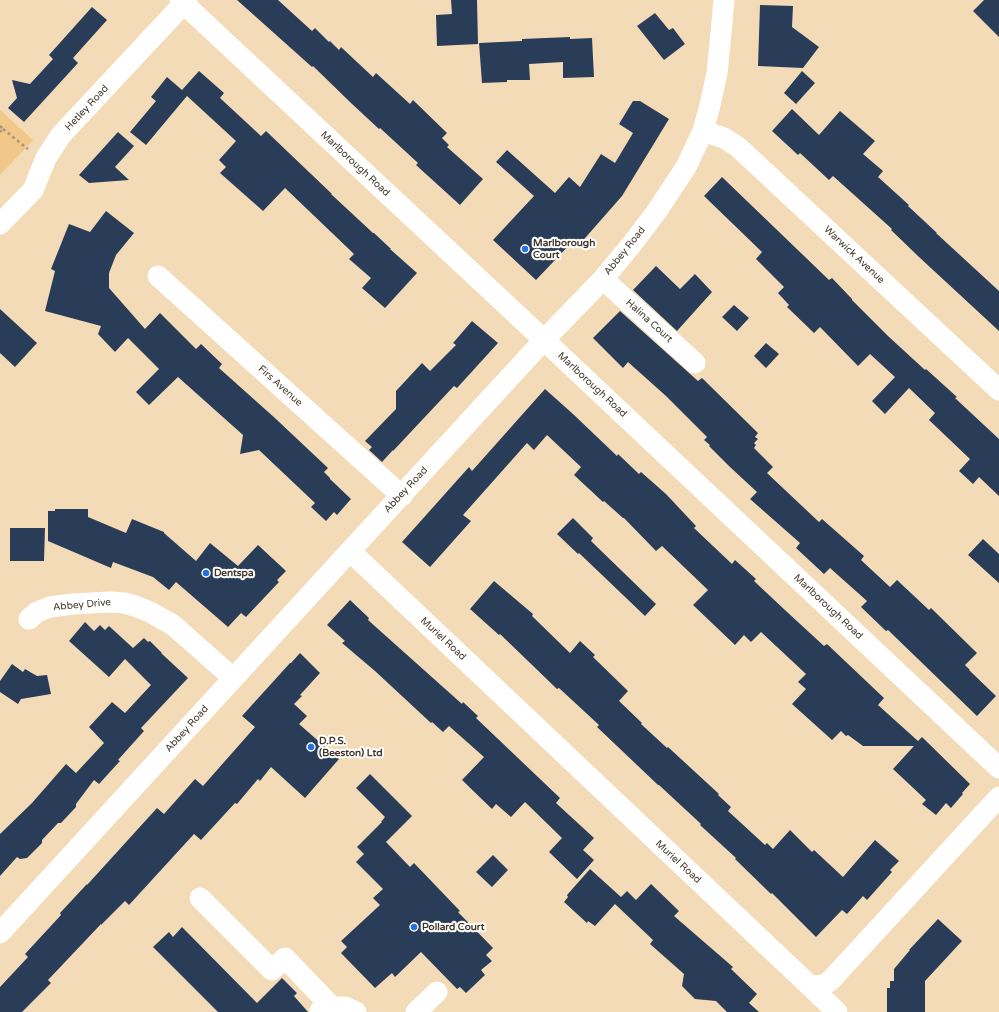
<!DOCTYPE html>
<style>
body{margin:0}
canvas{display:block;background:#f3dbb8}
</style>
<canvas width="999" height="1012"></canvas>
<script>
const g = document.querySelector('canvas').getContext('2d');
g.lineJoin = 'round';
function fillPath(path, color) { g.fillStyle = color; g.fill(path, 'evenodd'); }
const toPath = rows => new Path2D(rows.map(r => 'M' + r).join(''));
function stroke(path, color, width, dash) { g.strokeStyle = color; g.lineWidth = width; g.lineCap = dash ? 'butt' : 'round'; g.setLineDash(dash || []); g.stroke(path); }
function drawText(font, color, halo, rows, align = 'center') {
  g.font = font + ' "Varela Round",sans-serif'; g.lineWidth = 4; g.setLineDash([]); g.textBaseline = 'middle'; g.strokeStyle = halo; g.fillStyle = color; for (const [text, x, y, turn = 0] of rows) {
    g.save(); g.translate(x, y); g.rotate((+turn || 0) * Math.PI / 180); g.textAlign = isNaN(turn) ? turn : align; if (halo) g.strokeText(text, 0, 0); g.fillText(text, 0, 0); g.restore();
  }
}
const green = toPath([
 [0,110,33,140,0,175]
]);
const building = toPath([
 [237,0,278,0,312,31,315,28,329,42,330,41,339,50,341,47,373,77,376,73,410,104,413,100,447,133,442,138,449,145,447,147,483,179,460,205,416,165,418,163,380,128,379,129,351,103,313,66,312,67],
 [451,0,477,0,478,44,437,46,436,15,452,14],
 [984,0,999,0,999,37,973,11],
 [760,5,793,6,792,27,819,47,803,68,758,66],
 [92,7,107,20,73,58,78,63,24,122,8,108,17,98,12,80,30,84,53,59,49,55],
 [655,13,669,30,673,28,685,44,664,60,637,26],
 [570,37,570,39,592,38,594,77,563,78,563,62,529,64,530,80,507,80,507,82,482,83,479,43,522,41,522,39],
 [199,71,224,93,220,98,261,136,266,131,332,194,331,194,373,233,374,233,391,249,390,249,417,273,385,308,362,288,371,278,349,259,354,254,285,188,263,211,220,173,226,167,219,160,236,141,187,96,146,145,130,132,156,101,151,97,167,77,182,90],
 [802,71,815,83,796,104,784,93],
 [633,101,640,101,669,119,622,196,579,245,574,240,536,280,493,240,534,196,496,162,507,150,555,193,569,177,580,187,601,154,615,163,633,133,619,124],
 [792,109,819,135,840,111,875,141,863,154,883,171,878,177,909,205,908,206,937,233,936,233,999,291,999,331,919,257,891,230,892,229,833,176,829,180,800,153,798,155,772,131],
 [118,132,134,146,115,167,129,180,89,183,79,175],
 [722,177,829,280,832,278,852,299,852,300,888,336,925,370,926,369,957,397,955,398,999,439,999,496,979,477,973,484,959,471,970,459,929,420,935,413,909,388,885,414,872,401,895,377,870,354,858,366,820,327,814,333,787,307,789,305,778,293,784,287,756,259,762,252,704,196],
 [106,211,134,233,116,255,109,273,109,288,145,329,160,313,196,349,201,344,222,364,219,368,276,419,328,468,324,472,330,478,330,479,351,499,337,515,334,512,326,521,311,507,315,503,259,450,240,454,243,435,178,377,149,405,136,392,159,369,128,338,115,352,98,334,101,326,45,311,55,271,51,269,69,224,90,232],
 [656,266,680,289,695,274,712,292,677,331,633,290],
 [734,305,749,318,737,331,722,317],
 [0,309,37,343,15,367,0,353],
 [620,311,698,381,702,378,758,433,755,437,758,439,754,443,756,445,754,448,773,467,767,473,819,522,822,519,864,556,861,560,890,587,897,580,929,610,931,608,977,653,965,665,970,670,969,670,996,696,977,716,888,630,886,631,861,607,867,601,830,568,824,574,796,548,800,543,750,499,757,492,730,467,709,446,710,445,704,440,707,437,666,396,628,362,623,368,593,338],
 [472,321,498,343,457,388,454,386,393,451,393,450,382,462,369,450,372,447,365,441,396,409,396,391,422,363,430,371,456,345,453,343],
 [766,343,779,354,766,368,754,356],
 [545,389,573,414,617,456,618,454,639,474,641,472,666,494,696,526,694,528,732,564,735,560,756,579,754,581,786,611,824,646,827,644,884,698,878,705,918,741,922,737,970,784,962,793,963,794,951,808,946,803,936,815,922,804,926,800,893,769,914,746,863,746,848,735,846,736,841,731,832,740,792,704,806,689,798,682,806,674,761,632,751,642,744,635,735,645,693,605,708,590,662,546,656,551,624,518,623,518,604,501,603,502,574,475,581,467,547,435,534,450,527,443,463,515,471,521,430,567,402,542,469,467,472,471],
 [55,509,88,509,88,517,126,533,132,519,164,532,164,533,196,561,210,543,238,566,258,545,286,571,277,580,279,582,246,617,241,613,228,627,176,582,169,590,153,577,113,562,111,568,48,541,48,511,55,511],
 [573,518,593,538,591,541,656,604,645,616,579,553,578,554,557,534],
 [10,528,45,528,44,561,10,561],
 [983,539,999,554,999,583,968,555],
 [494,581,533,614,532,616,570,653,580,641,595,655,593,657,628,691,619,701,642,723,641,724,667,748,668,747,719,794,718,795,731,807,728,811,765,845,767,843,773,849,790,830,812,852,814,850,843,877,875,840,899,861,890,870,892,872,867,900,863,896,847,914,842,910,816,937,772,893,771,894,735,859,736,858,700,825,701,824,659,785,658,785,597,727,599,725,559,688,557,689,500,634,499,635,470,609],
 [350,600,369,618,368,620,462,704,463,702,478,716,476,718,560,798,556,803,594,838,583,850,594,860,577,879,549,852,562,838,525,802,511,817,496,804,492,809,462,780,484,757,449,726,443,732,432,722,431,723,375,671,342,643,345,641,327,625],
 [85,622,94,631,100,625,105,630,109,626,133,648,144,638,148,642,150,641,162,653,161,653,188,678,141,728,144,731,118,760,120,761,99,784,94,780,76,804,76,807,61,823,58,823,42,840,42,843,27,858,20,859,17,857,0,876,0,834,32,803,66,764,76,773,104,743,89,727,112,702,125,713,151,685,125,659,109,677,69,641],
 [300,653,320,673,300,695,302,696,294,704,307,716,299,724,339,759,305,798,271,767,260,781,258,779,237,804,235,803,201,840,194,834,129,905,125,901,101,925,101,924,48,980,51,983,22,1012,0,1012,0,987,28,957,25,954,61,915,60,913,87,884,87,885,157,808,164,814,195,779,203,786,255,727,242,716,290,663,291,663],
 [12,664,23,672,25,669,37,676,47,675,51,694,21,699,18,704,0,692,0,681],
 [370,774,412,816,386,842,410,867,414,863,460,911,458,912,493,948,486,955,492,961,481,970,485,975,466,993,460,987,457,989,421,952,395,977,392,973,375,988,341,953,347,947,341,941,380,905,373,898,383,889,356,862,364,854,357,847,382,822,381,822,385,817,356,788],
 [493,855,508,870,492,887,476,872],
 [590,869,621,897,627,891,636,900,651,884,679,911,674,916,733,967,731,969,757,994,749,1003,759,1012,727,1012,716,1001,695,999,682,986,684,974,650,944,653,940,615,904,595,926,588,921,587,923,564,902,568,897,567,895],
 [938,919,962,941,925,981,925,1012,887,1012,887,988,890,988,890,981,894,981,894,969,910,950,909,950],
 [182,927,257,1003,282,978,297,993,294,996,308,1012,218,1012,153,947,169,932,173,937]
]);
const path = toPath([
 [0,126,3,129,0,132],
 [3,129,28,149]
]);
const minor = toPath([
 [180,0,544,340,999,768],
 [703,131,724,138,738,147,999,390],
 [0,224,33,190,46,158,61,135,187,0],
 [158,276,402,496],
 [603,279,695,363],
 [350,551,810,986,824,985,831,980,999,797],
 [29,619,37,612,50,607,73,604,110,602,124,603,135,606,150,612,173,625,233,678],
 [200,898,272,970,285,958,332,1007],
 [0,933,350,551,544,340,603,279,632,244,657,211,686,167,703,131,710,105,717,73,722,23,724,0],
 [810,986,837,1012],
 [320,1011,332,1007,345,1007,356,1012],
 [416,1012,437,992]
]);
const markers = [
 [525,249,4,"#2272dd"],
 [206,573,4,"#2272dd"],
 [311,747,4,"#2272dd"],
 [414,927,4,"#2272dd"]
];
const streetNames = [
 ["Hetley Road",87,108,-47],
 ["Marlborough Road",355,164,43],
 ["Abbey Road",625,251,-51],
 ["Warwick Avenue",854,255,43],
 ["Halina Court",649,321,42],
 ["Marlborough Road",592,385,43],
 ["Firs Avenue",280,386,42],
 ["Abbey Road",406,490,-47],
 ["Abbey Drive",82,605,-5],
 ["Marlborough Road",828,607,43],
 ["Muriel Road",443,639,43],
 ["Abbey Road",187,729,-48],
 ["Muriel Road",678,862,43]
];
const poiNames = [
 ["Marlborough",533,243],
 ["Court",533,255],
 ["Dentspa",214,573],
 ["D.P.S.",319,741],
 ["(Beeston) Ltd",319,753],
 ["Pollard Court",422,927]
];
fillPath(green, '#f1c888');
fillPath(building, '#2a3d58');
stroke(path, '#a7957b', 2.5, [3, 3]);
stroke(minor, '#fff', 21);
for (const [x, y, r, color] of markers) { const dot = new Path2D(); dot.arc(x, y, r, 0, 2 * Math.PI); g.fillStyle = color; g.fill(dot); stroke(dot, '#fff', 1.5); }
drawText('10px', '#413729', '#fff', streetNames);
drawText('bold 10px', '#413729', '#fff', poiNames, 'left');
</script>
